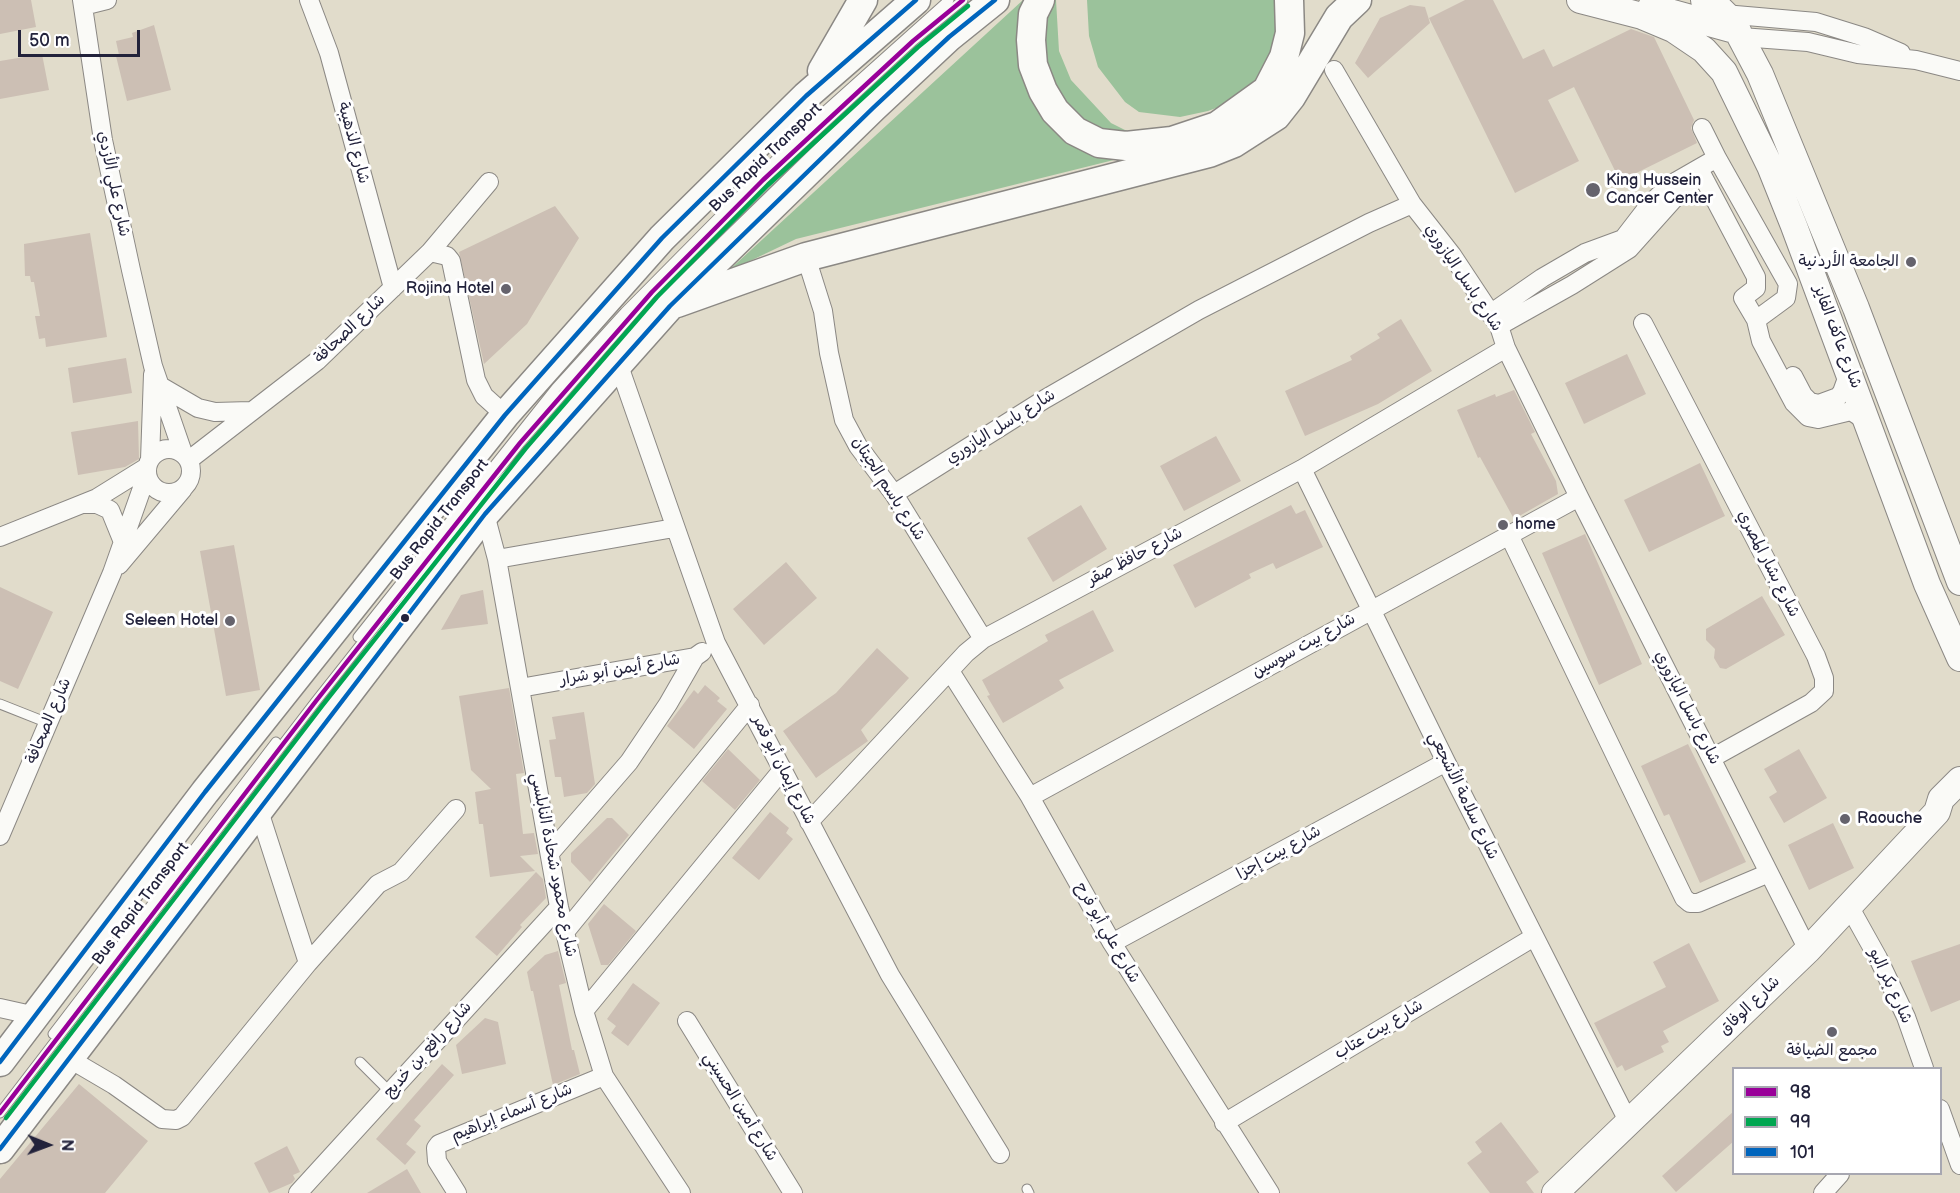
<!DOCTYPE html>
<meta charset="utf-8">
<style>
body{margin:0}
#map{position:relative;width:1960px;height:1193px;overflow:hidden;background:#e1dccb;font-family:"Balsamiq Sans",sans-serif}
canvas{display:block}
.legend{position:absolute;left:1732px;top:1067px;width:210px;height:108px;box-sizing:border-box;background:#fff;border:2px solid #a7a7b1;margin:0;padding:8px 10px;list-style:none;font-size:18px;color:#22223b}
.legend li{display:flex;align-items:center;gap:12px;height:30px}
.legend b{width:30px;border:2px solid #a7a7b1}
.north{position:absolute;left:18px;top:1115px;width:60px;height:60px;-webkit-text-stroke:4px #fff;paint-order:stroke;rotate:91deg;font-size:16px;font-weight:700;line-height:24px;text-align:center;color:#22223b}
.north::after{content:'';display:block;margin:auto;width:21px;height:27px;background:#22223b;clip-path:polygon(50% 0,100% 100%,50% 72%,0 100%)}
.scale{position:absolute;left:18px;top:30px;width:122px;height:27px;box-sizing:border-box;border:3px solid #22223b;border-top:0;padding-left:8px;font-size:18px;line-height:21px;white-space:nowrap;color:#22223b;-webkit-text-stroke:4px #fff;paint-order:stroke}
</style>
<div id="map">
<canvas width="1960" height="1193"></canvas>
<ul class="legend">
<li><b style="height:8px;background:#909"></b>98</li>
<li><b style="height:8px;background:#00a651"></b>99</li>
<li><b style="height:8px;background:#0065bd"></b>101</li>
</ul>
<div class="north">N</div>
<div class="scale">50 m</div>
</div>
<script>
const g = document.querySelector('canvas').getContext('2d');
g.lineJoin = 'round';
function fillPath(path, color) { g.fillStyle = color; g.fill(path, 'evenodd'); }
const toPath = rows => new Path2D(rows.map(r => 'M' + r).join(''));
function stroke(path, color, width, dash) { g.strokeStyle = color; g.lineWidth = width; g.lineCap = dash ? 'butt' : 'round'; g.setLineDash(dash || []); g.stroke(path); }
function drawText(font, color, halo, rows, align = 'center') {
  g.font = font + ' "Balsamiq Sans","Playpen Sans Arabic",sans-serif'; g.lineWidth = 6; g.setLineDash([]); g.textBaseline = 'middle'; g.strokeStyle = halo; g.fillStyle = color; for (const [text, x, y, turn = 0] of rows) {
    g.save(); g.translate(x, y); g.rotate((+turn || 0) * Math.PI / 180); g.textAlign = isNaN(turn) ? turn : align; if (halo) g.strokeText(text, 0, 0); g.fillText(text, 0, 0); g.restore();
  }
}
const forest = toPath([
 [1023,0,1056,0,1059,51,1071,80,1111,123,1133,134,1142,153,796,239,727,272],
 [1087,0,1279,0,1280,9,1273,55,1254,84,1227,104,1208,111,1180,117,1139,112,1125,102,1098,67,1089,36]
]);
const building = toPath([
 [0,0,31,0,36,27,0,34],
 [1465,0,1493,0,1523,59,1544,49,1553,67,1631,29,1654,37,1694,120,1691,128,1697,143,1620,181,1574,87,1548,100,1579,161,1515,193,1429,18],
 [1410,5,1425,7,1430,23,1368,78,1355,63,1380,18],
 [154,25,171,90,127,101,116,56,119,55,116,41,133,37,132,33],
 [42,54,49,90,0,99,0,61],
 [555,206,579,238,527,324,484,364,459,252],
 [90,233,107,337,46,347,45,338,39,339,35,316,40,316,34,282,31,282,30,276,25,276,24,244],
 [1401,319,1432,371,1378,404,1305,436,1285,391,1352,360,1350,356,1380,338,1377,334],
 [1627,354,1646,394,1584,424,1565,383],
 [126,358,132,393,73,403,68,368],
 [1514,390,1535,432,1531,434,1556,481,1558,494,1514,519,1480,457,1478,458,1457,410,1495,394,1496,397],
 [138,421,139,459,125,467,78,475,71,432],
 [1216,436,1241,481,1184,511,1160,466],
 [1700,463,1725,516,1649,552,1624,500],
 [1081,505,1107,549,1053,582,1027,538],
 [1291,505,1296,514,1305,510,1323,547,1276,569,1273,563,1249,574,1251,578,1195,608,1173,565],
 [1585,534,1642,664,1599,685,1542,553],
 [234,545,260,690,226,696,200,551],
 [786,562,817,598,764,645,733,609],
 [0,587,53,612,18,689,0,681],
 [483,590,488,624,441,630,461,595],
 [1762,596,1785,635,1726,669,1720,668,1714,658,1715,649,1706,640,1706,629],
 [1093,610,1114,651,1059,680,1064,688,1003,723,987,696,990,695,982,680,1048,641,1045,635],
 [877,648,909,678,861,730,868,741,816,778,783,731,836,693],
 [705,685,720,698,717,701,727,709,694,749,667,726,694,690,698,694],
 [509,688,524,773,516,774,523,834,534,833,538,854,520,856,535,871,490,877,483,824,479,824,475,792,491,789,471,770,459,696],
 [584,712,595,784,587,793,564,797,561,777,555,777,549,740,556,739,552,717],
 [1688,744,1746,862,1700,883,1669,814,1664,816,1641,766],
 [728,749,760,780,735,810,702,781],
 [1799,749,1827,798,1784,823,1769,797,1777,792,1764,769],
 [770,812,789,828,786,833,793,839,759,880,732,858],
 [607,818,612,818,629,835,590,882,571,862,571,853],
 [1833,823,1854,868,1809,890,1788,845],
 [536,872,543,879,546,898,520,925,522,927,497,956,475,937],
 [604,904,636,931,608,965,601,965,588,924],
 [1689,943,1719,1001,1663,1031,1669,1042,1661,1046,1664,1052,1625,1071,1622,1065,1617,1068,1594,1023,1666,987,1653,962],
 [1960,944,1960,1000,1931,1012,1911,961],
 [558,951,566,983,559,985,572,1050,574,1050,580,1074,553,1085,533,991,531,991,527,972,545,955],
 [633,983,660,1003,628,1046,611,1033,616,1026,607,1019],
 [485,1018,498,1022,506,1064,462,1074,456,1045],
 [442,1064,454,1075,414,1120,421,1126,406,1144,416,1152,405,1165,376,1139],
 [79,1084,148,1141,105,1193,0,1193,0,1179],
 [1734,1111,1734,1141,1676,1192,1662,1176],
 [1501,1122,1539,1172,1526,1182,1534,1193,1490,1193,1467,1163,1482,1152,1475,1142],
 [287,1146,300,1172,293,1175,295,1179,292,1183,269,1193,254,1163],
 [407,1169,421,1193,367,1193]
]);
const lane = toPath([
 [358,637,556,388,625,312,816,119,949,0],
 [0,704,48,723],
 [53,1034,276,742],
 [360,1062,390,1092],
 [0,1113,316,701,520,443,652,292,763,180,913,41,963,0],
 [1027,1189,1029,1193]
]);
const street = toPath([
 [82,0,103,140,131,270,153,366,183,453],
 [309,0,329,53,393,288],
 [83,6,107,0],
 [1724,14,1816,22,1864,37,1901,53],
 [1741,37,1808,42,1858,54,1916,60,1960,71],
 [1334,70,1412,204,1452,255,1499,326,1506,348,1579,497,1808,950],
 [1702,128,1717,158],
 [430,252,447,256,451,261,476,380,484,396,505,415],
 [806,257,823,311,829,353,844,420,858,446,894,494,983,639],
 [1490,314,1542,278,1585,253,1623,239,1650,204,1670,185,1703,166],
 [1756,320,1786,298,1788,284,1717,158,1703,166,1701,173,1756,277,1756,288,1743,298,1756,320,1761,341,1794,403,1808,417,1818,419,1851,411,1868,422],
 [1643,323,1816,656,1824,678,1824,691,1811,703,1712,758],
 [1499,326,1572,285,1629,249,1672,201,1697,178],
 [618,363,716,643,890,975,1000,1154],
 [1793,376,1803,395,1810,402,1819,404,1838,397,1842,392,1850,370],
 [162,387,198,408,215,412,250,411],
 '147 471a22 22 0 1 1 44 0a22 22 0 1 1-44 0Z',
 [150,460,153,374],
 [189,460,317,361,430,252,489,182],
 [1302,469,1446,762,1628,1121],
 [894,494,1045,399,1199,310,1369,223,1412,204],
 [84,504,97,504,110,510,123,542],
 [485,514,497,559,559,907,584,1011,604,1076,681,1193],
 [1509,535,1684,898,1690,903,1698,903,1769,873],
 [0,537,97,498,147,467],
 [497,559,674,528],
 [119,565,183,489],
 [950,671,1030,797,1112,943,1270,1193],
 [520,688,695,657,702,652],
 [1030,797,1579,497],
 [259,811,308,963],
 [809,822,966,653,983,639,1302,469,1506,348],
 [0,836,112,573,147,474],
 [550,853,629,762,668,704,695,657],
 [1849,906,1878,958,1906,1017,1924,1068],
 [565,932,750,705],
 [1112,943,1446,762],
 [0,1008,36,1016],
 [584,1011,783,769],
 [687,1021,793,1193],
 [68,1058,114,1085,162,1119,176,1120,182,1117,308,963,378,884,401,872,456,809],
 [1940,1109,1960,1165],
 [1224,1123,1534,937],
 [298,1193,559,907],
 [457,1193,437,1161,436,1148,439,1144,604,1076],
 [1823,1193,1840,1174]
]);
const secondary = toPath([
 [1580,0,1642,16,1673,29,1704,50,1724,72,1770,166,1794,226,1927,584,1960,658],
 [1704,0,1713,2,1732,21,1760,74,1856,308,1960,582],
 [1651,7,1738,31],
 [1555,1193,1808,950,1937,812,1941,799,1960,780]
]);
const primary = toPath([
 [1040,0,1033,14,1031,40,1033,65,1043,91,1055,111,1075,131,1099,143,1126,146,1172,141,1217,126,1267,90,1284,57,1290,33,1289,0],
 [822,71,863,0],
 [677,303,806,257,1209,153,1234,143,1276,116,1291,97,1339,17,1357,0],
 [0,1062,205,792,505,415,662,238,806,96,916,0],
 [0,1149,485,514,670,306,873,108,949,37,995,0]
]);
const bus1 = toPath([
 [0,1113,316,701,520,443,652,292,763,180,913,41,963,0]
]);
const bus2 = toPath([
 [6,1118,322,706,526,448,657,297,768,185,918,47,968,6]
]);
const bus3 = toPath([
 [0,1062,205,792,505,415,662,238,806,96,916,0],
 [0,1149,485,514,670,306,873,108,949,37,995,0]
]);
const markers = [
 [1593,190,8,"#65636d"],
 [1911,262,6,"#65636d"],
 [506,289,6,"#65636d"],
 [1503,525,6,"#65636d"],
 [405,618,5,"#22223b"],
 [230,621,6,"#65636d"],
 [1845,819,6,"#65636d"],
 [1832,1032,6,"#65636d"]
];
const streetNames = [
 ["شارع الذهيبة",353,143,75],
 ["Bus Rapid Transport",766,158,-44],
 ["شارع علي الأزدي",113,184,78],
 ["شارع باسل اليازوري",1463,278,56],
 ["شارع الصحافة",350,329,-44],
 ["شارع عاكف الفايز",1837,337,69],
 ["شارع باسل اليازوري",1001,427,-32],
 ["شارع باسم الجيتان",888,489,57],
 ["Bus Rapid Transport",440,520,-52],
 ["شارع حافظ صقر",1135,557,-28],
 ["شارع بشار المصري",1768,564,63],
 ["شارع بيت سوسين",1304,646,-29],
 ["شارع أيمن أبو شرار",620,670,-10],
 ["شارع باسل اليازوري",1687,708,63],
 ["شارع الصحافة",49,721,-67],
 ["شارع إيمان أبو قمر",783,770,63],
 ["شارع سلامة الأشجعي",1463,796,64],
 ["شارع بيت إجزا",1279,853,-29],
 ["شارع محمود شحادة النابلسي",553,865,79],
 ["Bus Rapid Transport",141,904,-53],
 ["شارع علي أبو فرح",1107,933,60],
 ["شارع بكر البو",1890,986,65],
 ["شارع الوفاق",1750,1006,-44],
 ["شارع بيت عتاب",1379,1030,-31],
 ["شارع رافع بن خديج",428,1050,-48],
 ["شارع أمين الحسيني",740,1107,58],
 ["شارع أسماء إبراهيم",512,1113,-22]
];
const poiNames = [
 ["King Hussein",1606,181],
 ["Cancer Center",1606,199],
 ["الجامعة الأردنية",1899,262,"right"],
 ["Rojina Hotel",494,289,"right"],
 ["home",1515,525],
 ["Seleen Hotel",218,621,"right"],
 ["Raouche",1857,819],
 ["مجمع الضيافة",1832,1051,"center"]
];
fillPath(forest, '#9bc29b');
fillPath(building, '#ccbfb4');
stroke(lane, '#8b8884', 11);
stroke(street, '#8b8884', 20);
stroke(secondary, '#8b8884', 28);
stroke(primary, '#8b8884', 31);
stroke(lane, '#fafaf7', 9);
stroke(street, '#fafaf7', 18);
stroke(secondary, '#fafaf7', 26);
stroke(primary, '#fafaf7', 28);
stroke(bus1, '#909', 4.5);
stroke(bus2, '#00a651', 4.5);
stroke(bus3, '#0065bd', 4.5);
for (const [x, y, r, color] of markers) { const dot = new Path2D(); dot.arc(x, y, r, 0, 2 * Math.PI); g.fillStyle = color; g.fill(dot); stroke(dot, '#fff', 2); }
drawText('16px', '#22223b', '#fff', streetNames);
drawText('16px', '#22223b', '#fff', poiNames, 'left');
</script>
